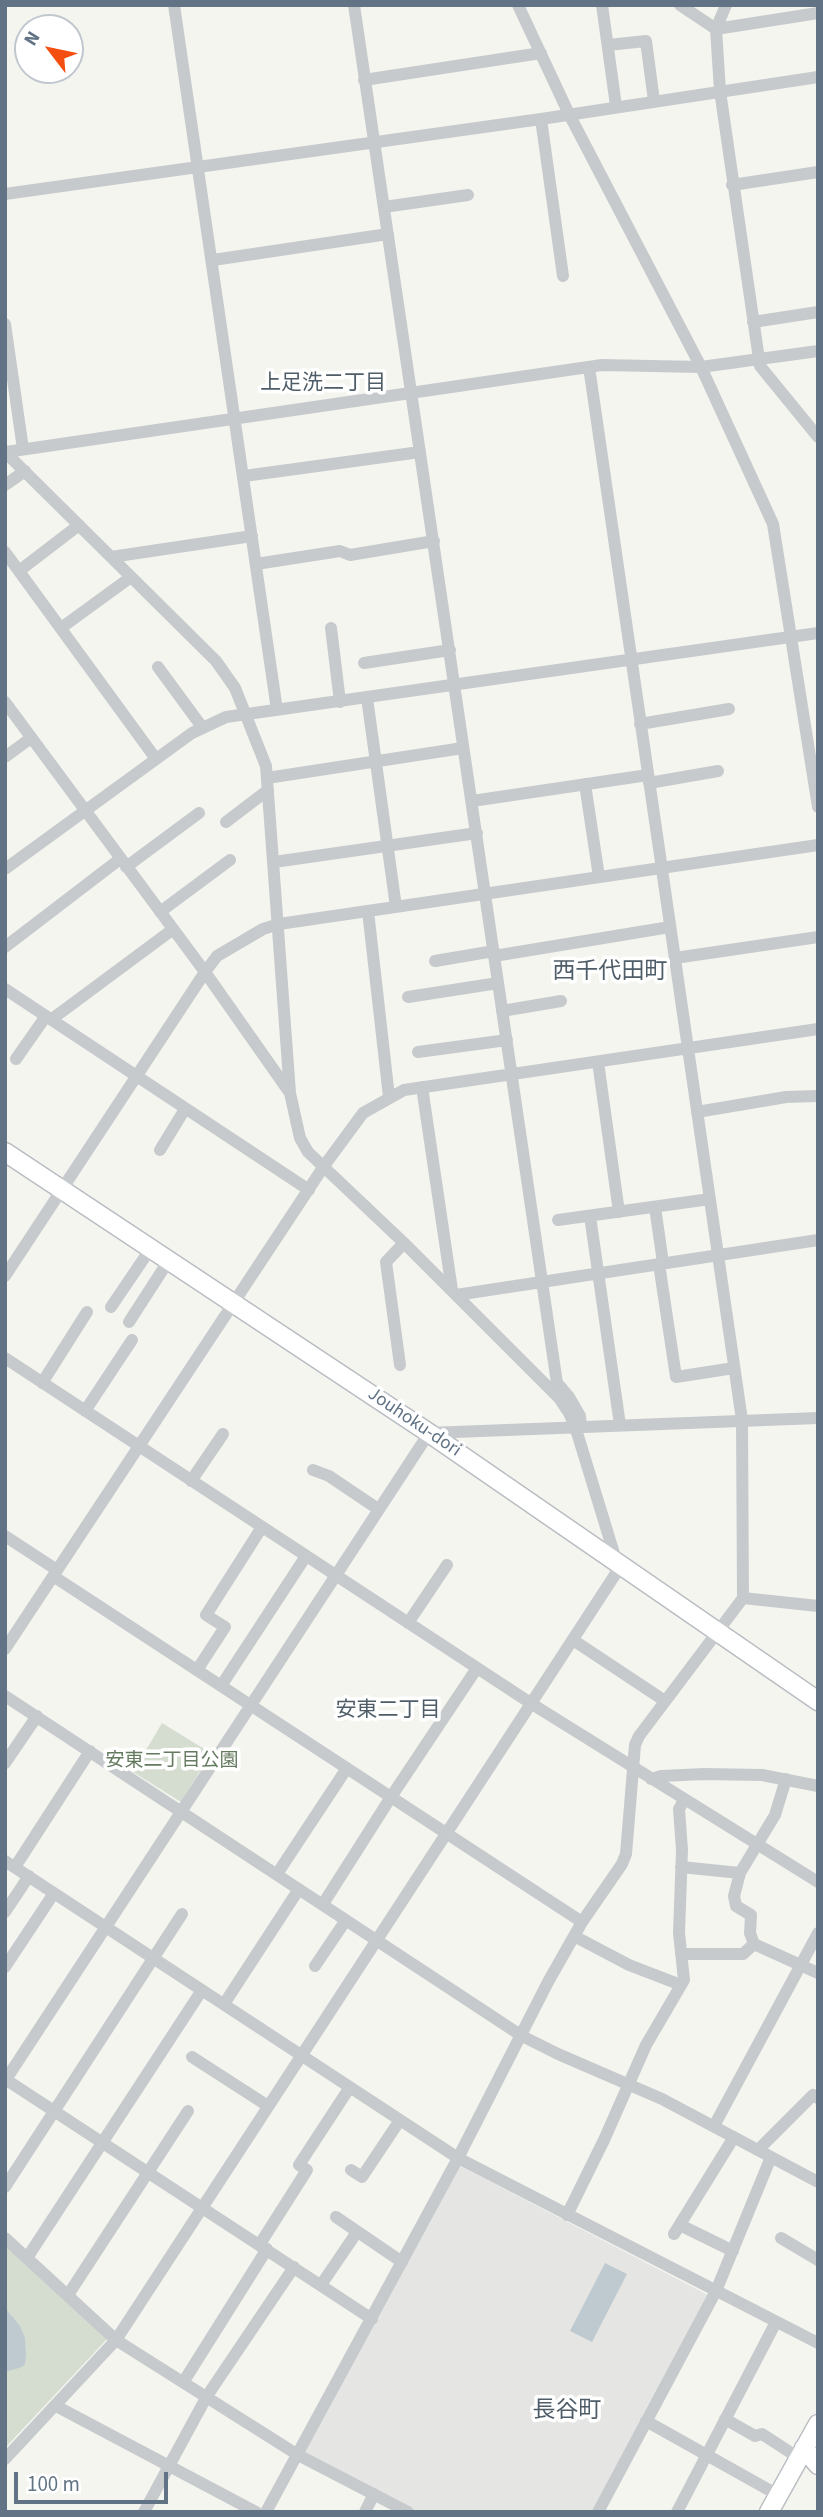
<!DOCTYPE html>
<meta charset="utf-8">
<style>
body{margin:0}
#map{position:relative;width:823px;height:2517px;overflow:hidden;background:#f5f5f0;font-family:"Source Sans 3",sans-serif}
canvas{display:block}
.frame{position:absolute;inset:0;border:7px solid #617385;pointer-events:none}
.north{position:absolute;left:14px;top:14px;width:70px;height:70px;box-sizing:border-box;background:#fff;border:2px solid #c0c7ce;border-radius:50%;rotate:302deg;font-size:19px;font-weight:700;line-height:28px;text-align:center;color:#617385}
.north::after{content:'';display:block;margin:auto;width:24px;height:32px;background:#f44e11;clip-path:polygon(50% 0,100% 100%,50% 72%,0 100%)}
.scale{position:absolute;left:14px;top:2472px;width:154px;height:32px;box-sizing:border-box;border:4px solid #617385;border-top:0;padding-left:9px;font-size:21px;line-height:24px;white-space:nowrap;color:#617385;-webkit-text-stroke:5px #fff;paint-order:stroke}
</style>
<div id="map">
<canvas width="823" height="2517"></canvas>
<div class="frame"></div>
<div class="north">N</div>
<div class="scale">100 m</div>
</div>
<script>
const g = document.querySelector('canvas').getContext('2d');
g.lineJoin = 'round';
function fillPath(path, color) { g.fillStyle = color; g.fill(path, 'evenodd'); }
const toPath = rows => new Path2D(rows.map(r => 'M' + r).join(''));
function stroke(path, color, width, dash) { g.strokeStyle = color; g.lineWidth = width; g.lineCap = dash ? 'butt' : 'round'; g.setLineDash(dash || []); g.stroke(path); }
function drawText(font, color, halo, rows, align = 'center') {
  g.font = font + ' "Source Sans 3","Noto Sans JP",sans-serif'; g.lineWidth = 7; g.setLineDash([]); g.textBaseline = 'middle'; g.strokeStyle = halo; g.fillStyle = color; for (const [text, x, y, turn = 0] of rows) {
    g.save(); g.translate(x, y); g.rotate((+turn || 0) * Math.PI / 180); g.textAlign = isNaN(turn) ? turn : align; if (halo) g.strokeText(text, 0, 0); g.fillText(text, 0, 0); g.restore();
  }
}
const built = toPath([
 [460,2166,708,2295,592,2512,417,2512,303,2454]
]);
const green = toPath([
 [162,1723,211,1753,181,1802,133,1772],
 [5,2244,108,2338,5,2448]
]);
const water = toPath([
 [605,2263,627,2274,592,2342,570,2331],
 [5,2308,20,2326,25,2338,26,2355,25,2364,22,2367,5,2372]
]);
const street = toPath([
 [174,5,277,710],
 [354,5,557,1383,569,1397,580,1416,581,1426],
 [518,5,569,114,701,367,773,524,818,807],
 [602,5,616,106],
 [680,5,716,29,818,13],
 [726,5,716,29,720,91,759,359,760,366,818,437],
 [608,45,646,41,654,101],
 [364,80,541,53],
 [541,119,563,276],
 [732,185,818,172],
 [5,194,541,119,818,77],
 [384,207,468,195],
 [213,260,388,234],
 [753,322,818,312],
 [5,324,23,449],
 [589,367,742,1420,743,1598],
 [5,452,216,661,235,688,266,766,290,1093,300,1138,308,1152,404,1243,559,1398,569,1413,575,1426,616,1560],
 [6,452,602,365,701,367,818,351],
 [244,476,420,452],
 [5,485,25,471],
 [5,552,156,759],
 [111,557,252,536],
 [256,564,340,551,350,555,434,541],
 [19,571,79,525],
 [61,628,131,577],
 [331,628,340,702],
 [364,663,450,650],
 [158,667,202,727],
 [367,698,396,907],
 [5,702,205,972,290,1093],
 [640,724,729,709],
 [5,757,31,738],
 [267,778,463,748],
 [649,783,718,771],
 [585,784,599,877],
 [472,801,648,775],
 [226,822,268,790],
 [274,862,477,833],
 [126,867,199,813],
 [5,869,192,733,226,717,818,633],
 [368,911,389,1097],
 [160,912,230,860],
 [5,947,120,859],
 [494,956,670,927],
 [675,958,818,937],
 [435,961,494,951],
 [5,989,309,1190],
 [408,997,498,983],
 [502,1011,561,1001],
 [52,1019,172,930],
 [418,1052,507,1040],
 [16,1059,46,1016],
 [598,1062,619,1212],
 [422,1087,452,1290],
 [697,1112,786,1097,818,1096],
 [160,1150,185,1109],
 [655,1207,663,1263],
 [590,1216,620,1425],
 [558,1220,710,1199],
 [659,1264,676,1377,734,1368],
 [5,1276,205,972,217,956,263,929,279,924,818,845],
 [456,1295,818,1240],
 [111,1307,151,1248],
 [129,1322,169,1260],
 [5,1358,532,1704,818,1882],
 [400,1365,386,1262,404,1243],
 [42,1383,87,1312],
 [85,1411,132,1340],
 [313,1470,329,1476,378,1509],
 [191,1481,223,1434],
 [5,1536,57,1570],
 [53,1576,582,1922],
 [408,1623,447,1565],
 [573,1640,665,1701],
 [5,1649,324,1166,363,1113,404,1090,818,1029],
 [197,1670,225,1627,206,1615,262,1527],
 [221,1686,306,1556],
 [5,1696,522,2036,558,2054,662,2099,818,2182],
 [5,1763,37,1716],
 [651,1779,661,1776,704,1774,762,1775,818,1786],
 [786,1779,775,1815,740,1873,734,1896,736,1906,751,1915,750,1933,754,1944,818,1973],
 [5,1861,458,2158,818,2343],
 [15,1867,90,1751],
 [681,1867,740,1873],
 [277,1874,347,1768],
 [323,1904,391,1797,477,1668],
 [5,1912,29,1876],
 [574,1936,629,1965,681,1985],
 [681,1954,743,1954,754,1944],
 [315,1966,346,1920],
 [5,1967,54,1893],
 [224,2004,299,1889],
 [192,2057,268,2106],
 [5,2079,372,2319],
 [5,2081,429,1433,818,1418],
 [714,2126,818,1933],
 [758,2150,813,2095,818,2098],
 [351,2170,362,2177,400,2120],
 [5,2187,182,1914],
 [567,2215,604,2140,646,2045,684,1980,679,1933,682,1850,679,1809,684,1800],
 [336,2217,402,2262],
 [680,2225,733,2251],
 [674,2234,734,2137],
 [5,2238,116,2340,298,2455,408,2512],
 [781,2238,818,2260],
 [260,2244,307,2170,299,2165,350,2087],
 [27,2258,202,1990],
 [321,2285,357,2232],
 [68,2295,188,2111],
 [184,2381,267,2249],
 [56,2406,256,2512],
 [725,2419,755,2436,762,2434,799,2458],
 [646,2421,778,2495],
 [5,2459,116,2340,622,1564],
 [144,2512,207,2396,294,2267],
 [266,2512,458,2158,548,1982,582,1922,622,1864,626,1854,635,1745,639,1736,743,1598,818,1606],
 [365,2512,374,2494],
 [598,2512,716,2291,771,2157],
 [677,2512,776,2322]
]);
const secondary = toPath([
 [5,1152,429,1433,818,1701],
 [804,2448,818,2465],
 [769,2512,818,2424]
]);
const streetNames = [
 ["Jouhoku-dori",414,1423,34]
];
const parkNames = [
 ["安東二丁目公園",172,1762]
];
const neighbourhoodNames = [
 ["上足洗二丁目",323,384],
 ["安東二丁目",388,1711]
];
const quarterNames = [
 ["西千代田町",610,973],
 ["長谷町",567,2412]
];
fillPath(built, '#e5e6e4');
fillPath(green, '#d5ddd1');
fillPath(water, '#bfcad0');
stroke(secondary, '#b8bdc2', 21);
stroke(street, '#c7cacd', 12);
stroke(secondary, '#fff', 18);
drawText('19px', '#617385', '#fff', streetNames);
drawText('19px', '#657b60', '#fff', parkNames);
drawText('21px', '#4f5d69', '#fff', neighbourhoodNames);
drawText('23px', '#4f5d69', '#fff', quarterNames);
</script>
